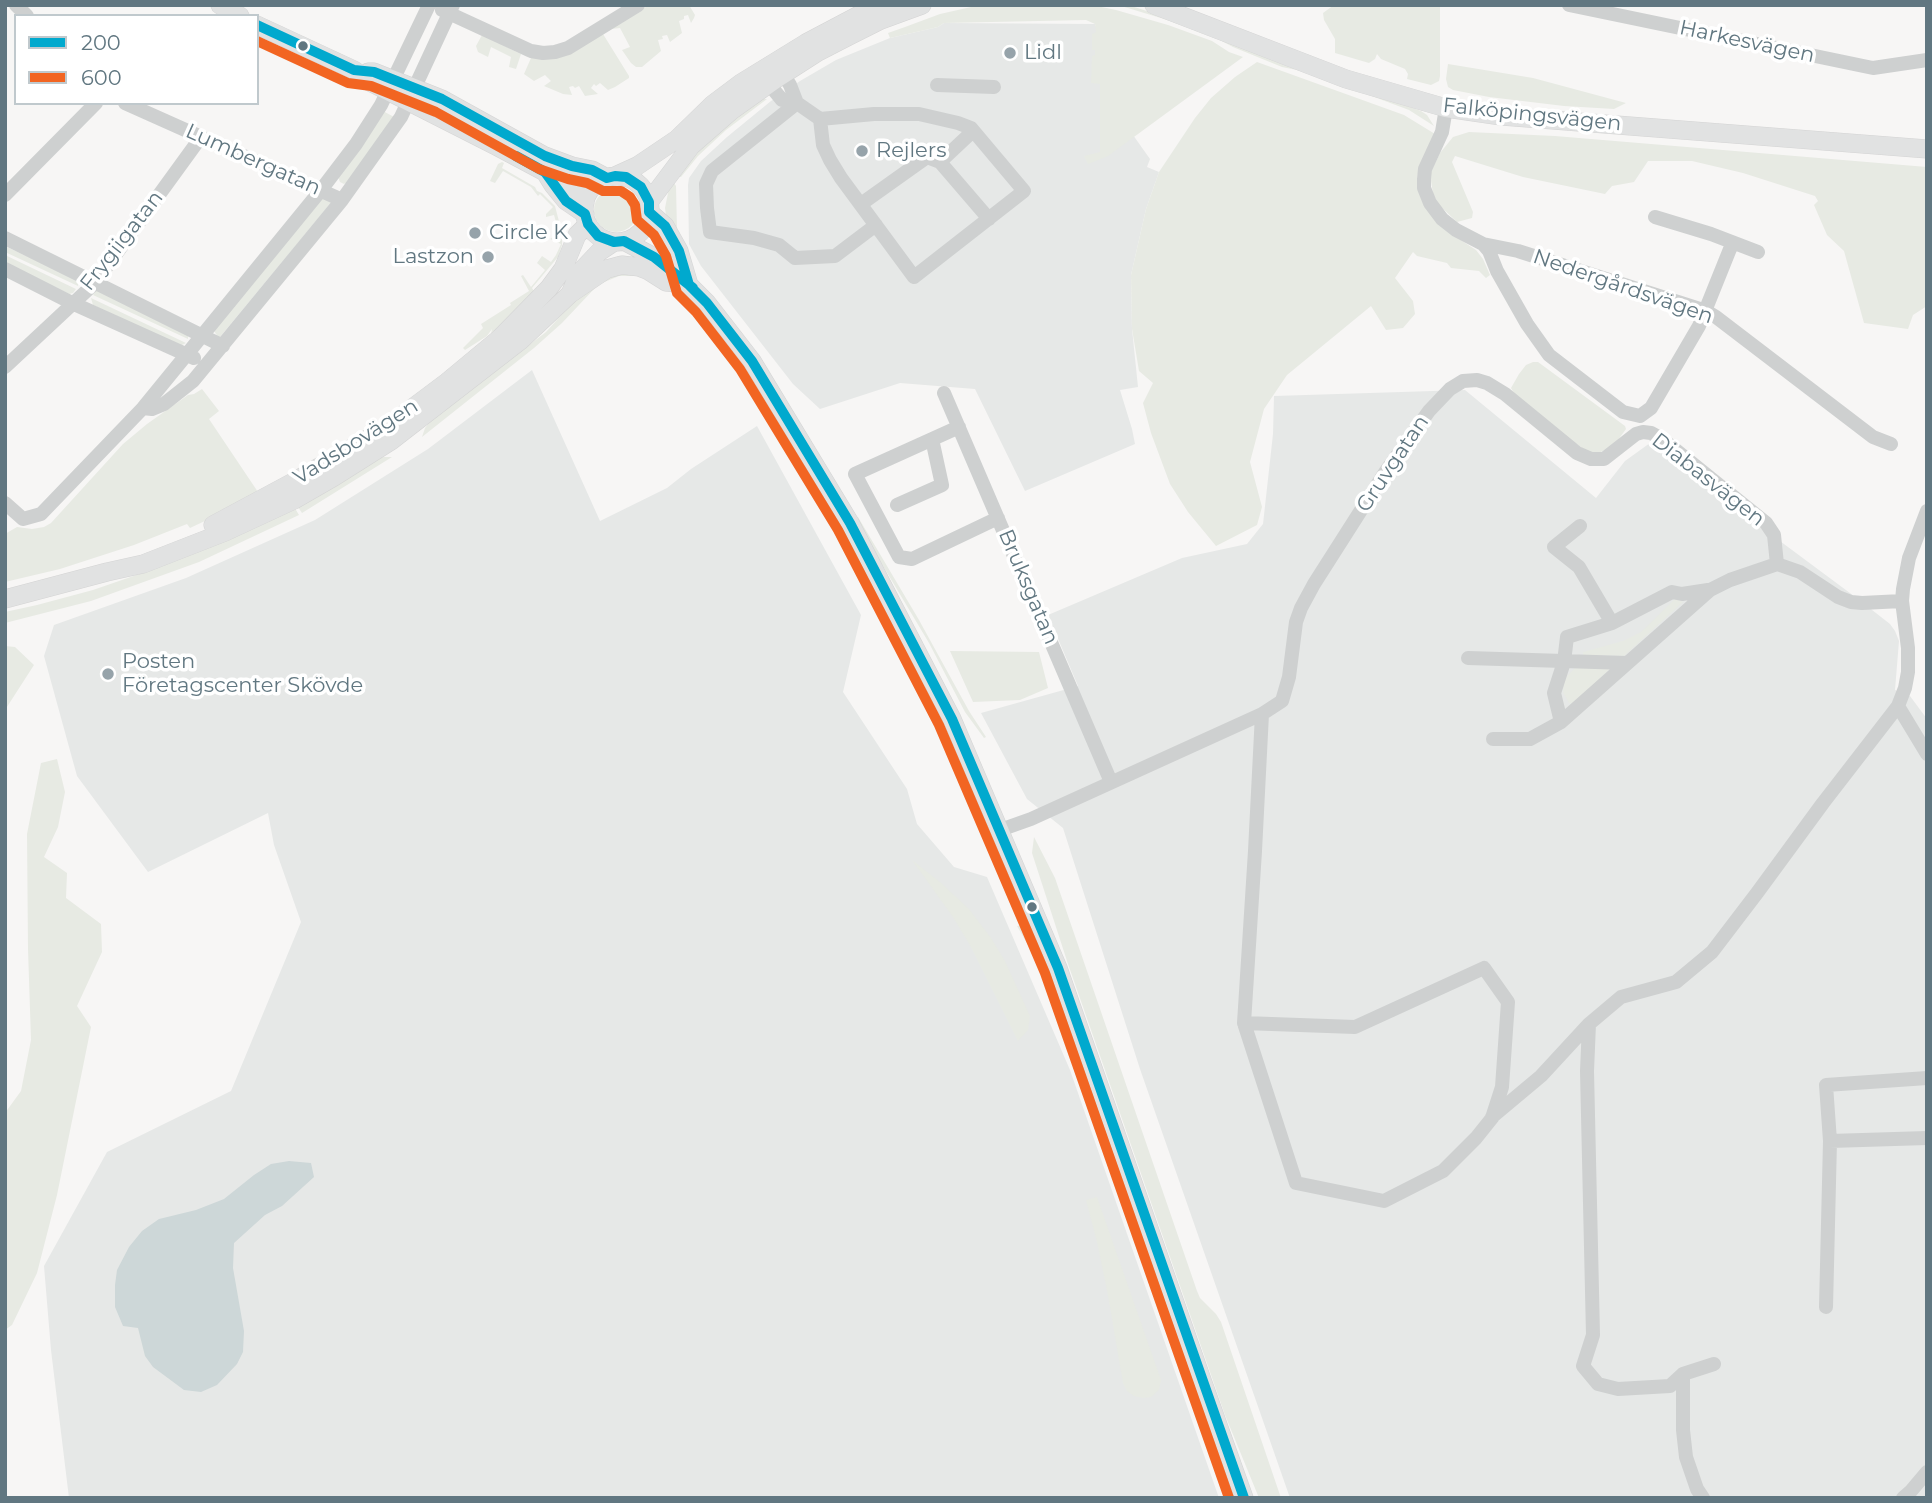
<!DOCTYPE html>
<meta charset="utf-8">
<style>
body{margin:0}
#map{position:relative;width:1932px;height:1503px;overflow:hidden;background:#f7f6f5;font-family:Montserrat,sans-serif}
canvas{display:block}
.frame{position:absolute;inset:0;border:7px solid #617781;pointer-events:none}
.legend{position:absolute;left:14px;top:14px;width:245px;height:91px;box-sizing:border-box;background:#fff;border:2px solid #c0c9cd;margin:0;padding:9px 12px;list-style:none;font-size:21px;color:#617781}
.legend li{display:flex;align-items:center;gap:14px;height:35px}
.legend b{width:35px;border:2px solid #c0c9cd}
</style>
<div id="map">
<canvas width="1932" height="1503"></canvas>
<div class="frame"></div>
<ul class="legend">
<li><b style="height:9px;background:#00a9ce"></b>200</li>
<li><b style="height:9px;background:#f26522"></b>600</li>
</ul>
</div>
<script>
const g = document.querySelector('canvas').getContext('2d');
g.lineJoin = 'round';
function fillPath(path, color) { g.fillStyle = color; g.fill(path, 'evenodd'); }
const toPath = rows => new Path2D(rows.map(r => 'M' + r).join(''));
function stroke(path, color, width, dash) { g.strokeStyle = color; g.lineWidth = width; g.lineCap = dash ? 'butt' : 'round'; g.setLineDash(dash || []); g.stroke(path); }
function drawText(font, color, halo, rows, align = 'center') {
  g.font = font + ' Montserrat,sans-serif'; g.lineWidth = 7; g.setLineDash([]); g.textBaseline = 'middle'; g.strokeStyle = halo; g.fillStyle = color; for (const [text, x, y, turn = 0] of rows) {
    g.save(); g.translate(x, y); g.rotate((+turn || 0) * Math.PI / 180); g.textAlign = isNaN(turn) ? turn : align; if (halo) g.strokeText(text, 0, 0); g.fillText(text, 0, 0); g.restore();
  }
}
const built = toPath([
 [944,23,1095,24,1133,135,1150,159,1147,167,1159,172,1146,209,1131,275,1132,329,1138,387,1120,390,1132,429,1135,444,1025,491,975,389,900,383,820,409,793,384,701,266,689,244,688,185,689,178,701,161,727,137,771,101,800,81,836,60,890,38,938,27],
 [532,370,600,521,667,488,691,469,757,426,861,615,843,692,907,789,917,824,954,867,987,877,1070,1070,1219,1498,69,1498,51,1350,44,1266,107,1152,231,1091,301,922,274,845,268,813,148,872,77,776,44,656,54,625,186,578,315,520,428,449],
 [1465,390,1596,498,1625,461,1650,443,1757,524,1858,599,1890,624,1895,631,1899,641,1895,690,1910,696,1927,719,1927,1498,1290,1498,1140,1069,1063,828,1027,799,981,713,1078,686,1048,615,1182,558,1247,544,1263,524,1273,434,1274,396]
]);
const green = toPath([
 [649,5,689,5,695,15,694,18,691,23,688,15,684,16,684,19,679,21,682,33,670,42,667,35,662,36,663,39,658,40,661,51,642,67,636,67,631,63,622,50,630,47,620,28,611,29],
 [980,5,1092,5,1116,10,1168,25,1212,41,1229,52,1243,57,1108,156,1088,164,1084,156,1100,152,1100,84,1091,83,1092,56,1095,55,1095,50,1092,50,1092,34,1096,32,1095,24,1086,20,944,23,938,27,890,38,888,33,905,27,940,14],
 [1118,5,1128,5,1172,19,1421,111,1427,115,1434,126,1409,110,1361,92,1302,71,1282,67,1233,47,1216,38,1164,19],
 [1334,5,1440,5,1440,76,1439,81,1431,85,1407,79,1408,74,1405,69,1381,59,1377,54,1375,59,1369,63,1335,53,1335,39,1324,20,1323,13],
 [603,34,629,76,629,78,615,87,608,90,600,83,596,86,594,84,591,88,598,94,585,96,579,86,575,88,573,86,569,87,572,95,563,94,544,86,551,81,545,75,534,81,524,74,531,58],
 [482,35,521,54,516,69,509,67,511,57,491,47,488,57,478,52,476,46],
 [1257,62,1404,115,1435,134,1420,165,1417,178,1419,192,1450,233,1476,250,1483,259,1490,275,1486,278,1479,271,1451,268,1447,263,1417,256,1413,252,1395,278,1413,301,1415,314,1403,328,1386,330,1371,306,1287,375,1264,409,1250,462,1262,507,1257,525,1216,546,1188,512,1170,484,1151,433,1143,403,1153,383,1139,371,1132,329,1131,275,1146,209,1159,172,1195,118,1211,98,1235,77],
 [1448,64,1533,78,1626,103,1614,109,1564,106,1489,97,1453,90,1448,87,1446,79],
 [762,99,767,99,726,130,698,156,681,177,678,177,696,147],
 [383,111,394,117,348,182,344,184,340,182,338,177],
 [1469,132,1555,136,1927,167,1927,306,1913,315,1908,329,1864,323,1844,251,1827,235,1814,205,1818,201,1815,196,1743,173,1692,161,1648,161,1634,182,1612,186,1605,194,1523,177,1455,156,1452,162,1473,212,1472,218,1457,222,1438,204,1433,194,1430,174,1440,153,1453,137],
 [502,162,504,163,502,168,535,187,537,191,542,193,555,206,562,233,562,245,558,257,532,288,535,293,517,314,491,334,492,329,487,336,465,350,463,348,483,328,481,324,511,305,510,303,529,291,521,276,523,275,531,287,545,270,537,263,542,256,551,262,556,255,561,244,550,239,559,233,554,215,546,217,546,214,553,207,540,194,538,196,531,187,503,171,495,183,490,181,498,164],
 [674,183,676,186,677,230,666,215,665,208,669,188],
 '594 210a22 22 0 1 1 44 0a22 22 0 1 1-44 0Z',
 [324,197,329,199,331,203,220,337,218,337,214,331,320,200],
 [5,246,78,280,78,286,5,252],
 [5,255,76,289,73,293,69,294,5,263],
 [623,271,639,276,619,276,602,283,595,288,562,323,534,348,422,437,425,428,431,420,546,332,581,293,595,280],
 [96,291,100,291,188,335,188,339,93,295],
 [91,298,186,343,180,346,93,305],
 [1533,362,1538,362,1625,426,1626,429,1618,440,1611,447,1599,453,1589,453,1571,440,1514,393,1511,388,1519,374,1526,365],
 [202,389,219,411,209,419,260,495,190,528,187,524,134,545,60,569,5,582,5,534,17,527,32,529,44,527,51,523,123,444,147,424,188,395,194,394],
 [384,457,392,457,302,513,296,504,376,458],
 [293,505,299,515,199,562,91,601,5,623,5,612,37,605,93,590,148,571],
 [858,517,919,620,969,711,986,737,984,738,965,712,929,643,855,519],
 [859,558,931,700,965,771,974,792,976,800,968,801,898,643,857,559],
 [1675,599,1683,602,1624,656,1583,655,1583,652,1623,641,1641,632],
 [5,646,15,647,34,665,5,710],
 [950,651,1039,652,1048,688,1020,700,973,702],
 [1575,668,1611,668,1574,704,1569,703,1563,692,1564,679],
 [57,759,65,792,58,827,44,857,67,873,66,898,101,924,102,952,77,1006,91,1027,57,1195,37,1273,12,1325,5,1330,5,1113,21,1091,31,1040,28,949,27,834,41,763],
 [1034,837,1055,878,1197,1291,1200,1298,1216,1314,1221,1322,1281,1498,1259,1498,1225,1415,1067,961,1032,853],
 [912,860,940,882,969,909,991,938,1005,961,1030,1016,1028,1030,1018,1041,971,947,953,917],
 [1023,925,1043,961,1074,1045,1231,1498,1229,1498,1070,1040,1032,952,1017,926],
 [1097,1197,1161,1380,1159,1390,1151,1397,1143,1398,1134,1396,1127,1391,1123,1383,1107,1290,1097,1242,1086,1200]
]);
const water = toPath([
 [289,1161,311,1163,314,1177,282,1206,265,1215,234,1243,233,1268,244,1331,243,1352,237,1364,217,1385,201,1392,184,1390,153,1367,145,1356,138,1328,123,1326,115,1307,115,1285,117,1270,129,1247,142,1231,159,1219,196,1210,224,1199,254,1175,271,1164]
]);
const minor = toPath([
 [16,5,27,16],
 [1569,5,1873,68,1927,60],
 [442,10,531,51,543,53,555,52,568,48,638,5],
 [776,71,783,74,790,85,797,103],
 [768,74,769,84,782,100,797,103,820,119,823,145,830,160,841,178,914,277,1024,191,971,128,958,123,919,114,874,114,820,119],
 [937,85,994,87],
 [125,103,342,200],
 [797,103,712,171,706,184,707,208,710,232,754,238,779,245,795,258,835,256,876,225],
 [1446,108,1442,132,1425,169,1424,179,1424,188,1430,203,1442,219,1456,230,1483,244,1489,251,1497,271,1527,324,1549,355,1623,412,1640,416,1651,408,1699,326,1732,244],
 [940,162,989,219],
 [5,195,96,103],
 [861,204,927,157,940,162,973,131],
 [1655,217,1711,234,1758,252],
 [5,238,223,346],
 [1483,244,1518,251,1706,311,1716,317,1873,437,1891,444],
 [5,269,72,303,194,358],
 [5,367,95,283,201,137],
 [944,393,1111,782],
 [143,408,152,409,164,404,193,381,342,200,401,117,453,5],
 [959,427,855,474,899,557,912,559,998,518],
 [5,503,23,519,41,514,143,408,321,190,356,144,381,105,429,5],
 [897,505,942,485,932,439],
 [1580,526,1554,547,1579,567,1612,623],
 [1468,658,1627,663],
 [1898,706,1927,754],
 [1561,722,1554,693,1564,662,1567,637,1612,623,1672,592,1682,594,1708,590],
 [1493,739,1530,739,1561,722,1710,590,1730,580,1777,564],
 [1000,830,1031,819,1262,714,1282,701,1289,677,1296,622,1301,608,1314,584,1386,471,1429,411,1450,389,1463,381,1477,380,1487,383,1505,394,1577,453,1591,459,1604,459,1636,434,1643,432,1651,433,1662,439,1766,523,1774,535,1777,564,1800,572,1838,597,1851,602,1862,603,1902,601],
 [1244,1023,1355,1027,1484,968,1508,1002,1502,1087,1492,1118,1476,1138,1443,1171,1384,1201,1296,1183,1244,1023,1255,851,1262,714],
 [1927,1078,1826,1085,1830,1141,1927,1138],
 [1492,1117,1541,1076,1589,1024],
 [1826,1307,1830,1141],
 [1683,1374,1670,1386,1618,1389,1598,1384,1583,1366,1593,1335,1587,1071,1589,1024,1621,997,1676,982,1712,952,1757,893,1823,803,1898,706,1905,688,1908,672,1908,648,1902,601,1903,589,1909,558,1927,511],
 [1703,1498,1697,1489,1686,1457,1683,1430,1683,1374,1714,1364],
 [1903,1498,1911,1491,1927,1472]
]);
const major = toPath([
 [220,5,240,16],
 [1154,5,1346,79,1446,108,1501,116,1927,149],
 [257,25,354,70,370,82,496,146,545,172,559,175,565,179,585,203],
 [368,72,374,72,442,99,545,156,572,166,592,170,607,178],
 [545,172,553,185,566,201,585,214],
 [615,176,637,166,677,139,713,104,741,83,806,43,861,14,883,5],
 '584 209a33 33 0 1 1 66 0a33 33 0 1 1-66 0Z',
 [649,202,691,146,731,111,776,79,818,52,851,35,881,20,922,5],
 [649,212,665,226,679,251,689,285],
 [624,241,654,257,689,285,707,303,752,361,850,523,952,719,1058,968,1202,1380,1244,1498],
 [570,294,579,273,599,252,614,242],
 [213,525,295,481,383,430,447,382,500,338,549,288,563,269,577,235,588,224],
 [5,599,107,572,143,564,225,532,294,500,334,477,391,441,520,341,570,294,607,269,622,265,639,267,647,270,666,282,686,284]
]);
const bus1 = toPath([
 [257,25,354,70,374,72,442,99,545,156,572,166,592,170,607,178,615,176,626,177,641,187,649,202,649,212,665,226,679,251,689,285,707,303,752,361,850,523,952,719,1058,968,1244,1498],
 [516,156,545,172,566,201,585,214,588,224,598,236,614,242,624,241,654,257,693,288]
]);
const bus2 = toPath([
 [257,41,348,83,371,86,436,112,539,169,568,179,587,183,603,191,621,191,630,197,635,205,637,220,654,235,666,256,677,293,696,312,740,369,838,530,939,725,1045,973,1229,1498]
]);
const markers = [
 [303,46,6,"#617781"],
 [1010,53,7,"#96a3aa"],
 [862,151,7,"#96a3aa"],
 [475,233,7,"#96a3aa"],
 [488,257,7,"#96a3aa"],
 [108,674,7,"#96a3aa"],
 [1032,907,6,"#617781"]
];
const streetNames = [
 ["Harkesvägen",1747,42,12],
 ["Falköpingsvägen",1532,115,6],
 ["Lumbergatan",253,160,24],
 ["Frygiigatan",122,241,-52],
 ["Nedergårdsvägen",1623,287,19],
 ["Vadsbovägen",356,442,-32],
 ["Gruvgatan",1393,464,-56],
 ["Diabasvägen",1708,480,38],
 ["Bruksgatan",1028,587,67]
];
const poiNames = [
 ["Lidl",1024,53],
 ["Rejlers",876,151],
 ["Circle K",489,233],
 ["Lastzon",474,257,"right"],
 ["Posten",122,662],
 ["Företagscenter Skövde",122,686]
];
fillPath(built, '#e6e8e7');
fillPath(green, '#e7eae3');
fillPath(water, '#cdd7d8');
stroke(major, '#d4d4d4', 19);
stroke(minor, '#ced0d0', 14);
stroke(major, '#e1e2e2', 18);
stroke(bus1, '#00a9ce', 10);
stroke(bus2, '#f26522', 10);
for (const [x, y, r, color] of markers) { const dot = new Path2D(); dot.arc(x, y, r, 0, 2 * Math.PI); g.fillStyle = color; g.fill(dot); stroke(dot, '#fff', 2.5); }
drawText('21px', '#617781', '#fff', streetNames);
drawText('21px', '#617781', '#fff', poiNames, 'left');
</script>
